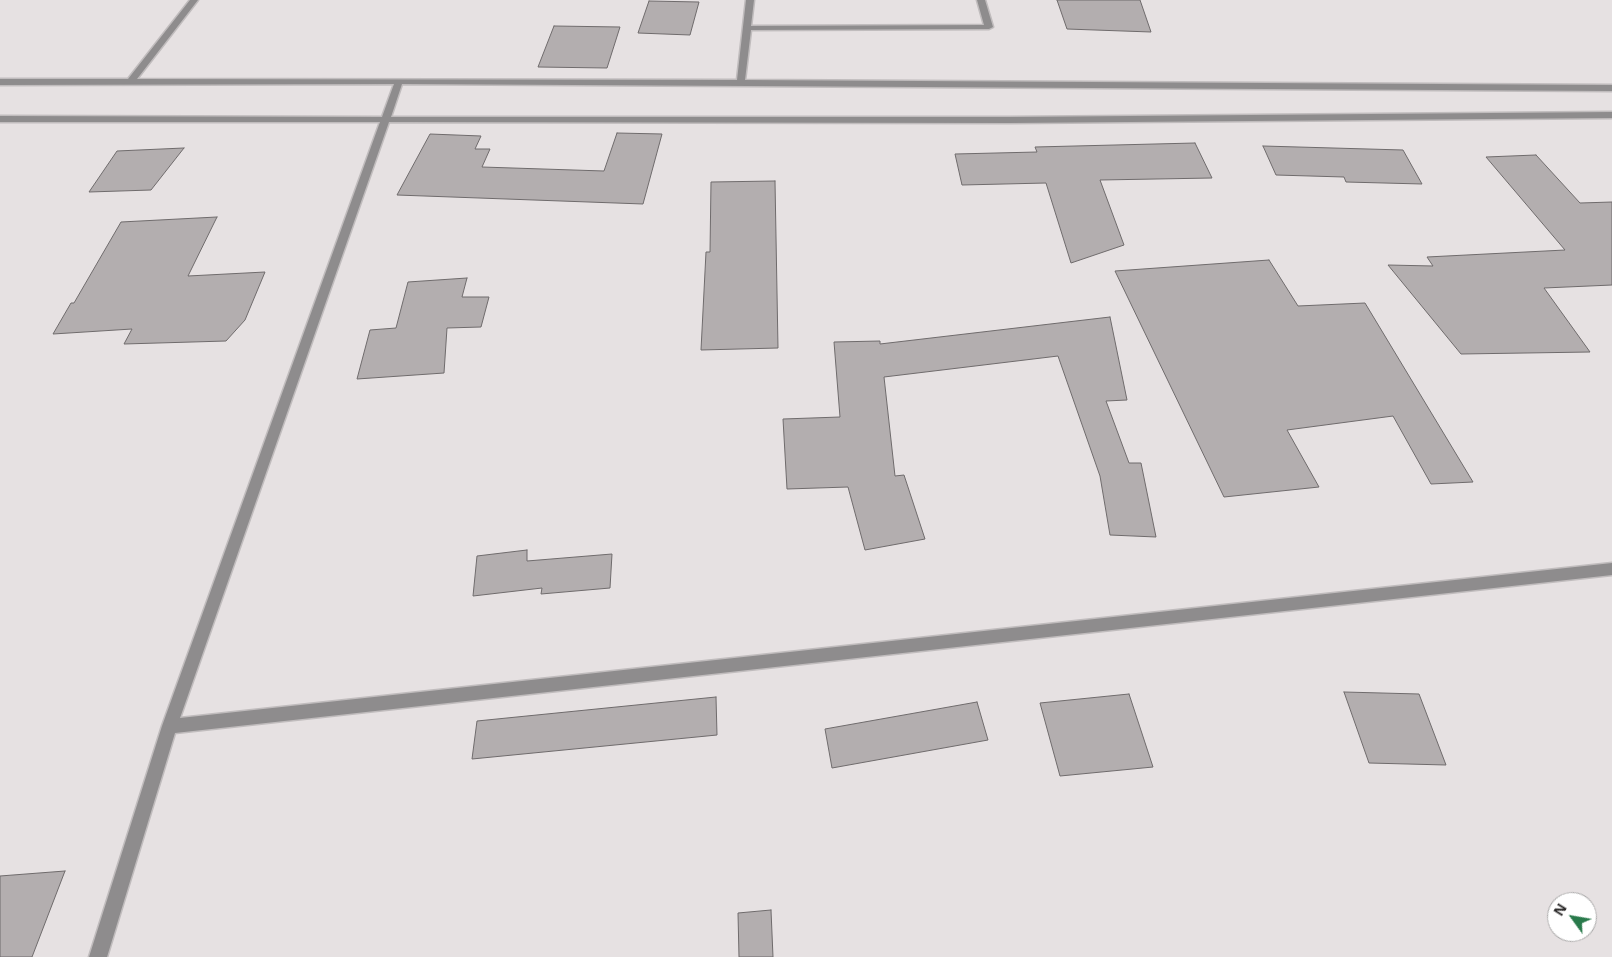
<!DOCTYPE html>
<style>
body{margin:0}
#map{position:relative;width:1612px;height:957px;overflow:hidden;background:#e6e1e2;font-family:"Open Sans",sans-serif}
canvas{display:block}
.north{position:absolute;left:1547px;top:892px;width:50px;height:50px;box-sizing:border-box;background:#fff;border:1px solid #aaa9a9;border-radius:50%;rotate:302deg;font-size:14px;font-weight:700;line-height:20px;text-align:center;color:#2a2828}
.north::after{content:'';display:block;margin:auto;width:18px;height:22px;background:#297a4b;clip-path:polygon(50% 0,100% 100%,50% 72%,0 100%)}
</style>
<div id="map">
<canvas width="1612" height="957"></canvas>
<div class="north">N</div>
</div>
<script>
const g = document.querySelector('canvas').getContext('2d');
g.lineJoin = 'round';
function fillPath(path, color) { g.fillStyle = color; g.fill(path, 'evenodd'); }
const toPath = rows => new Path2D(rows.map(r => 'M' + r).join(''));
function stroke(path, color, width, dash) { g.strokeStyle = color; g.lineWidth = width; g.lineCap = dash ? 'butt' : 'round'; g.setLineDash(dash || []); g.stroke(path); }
const building = toPath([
 [1057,0,1140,0,1151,32,1067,29,1057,0],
 [649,1,699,2,690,35,638,33,649,1],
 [554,26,620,27,607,68,538,67,554,26],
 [617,133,662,134,643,204,397,195,430,134,481,136,475,149,490,149,482,167,604,171,617,133],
 [1195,143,1212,178,1100,180,1124,245,1071,263,1046,183,962,185,955,154,1037,152,1035,147,1195,143],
 [1263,146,1403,150,1422,184,1346,182,1344,177,1276,175,1263,146],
 [184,148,151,190,89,192,117,151,184,148],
 [1536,155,1580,203,1612,202,1612,285,1544,288,1590,352,1461,354,1388,265,1433,266,1427,257,1565,250,1486,157,1536,155],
 [775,181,778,348,701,350,706,252,710,252,711,182,775,181],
 [217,217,188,276,265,272,245,320,226,341,124,344,132,329,53,334,71,303,74,303,121,222,217,217],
 [1269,260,1298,306,1365,303,1473,482,1431,484,1393,416,1287,430,1319,487,1224,497,1115,271,1269,260],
 [467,278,462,297,489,297,481,327,447,328,444,373,357,379,370,330,396,328,408,282,467,278],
 [1110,317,1127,400,1106,401,1129,463,1141,463,1156,537,1110,535,1100,476,1058,356,884,377,895,476,904,475,925,539,865,550,848,487,787,489,783,419,840,417,834,342,880,341,880,344,1110,317],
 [527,550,527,561,612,554,610,588,541,594,542,588,473,596,477,556,527,550],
 [1344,692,1419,694,1446,765,1369,763,1344,692],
 [1129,694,1153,767,1060,776,1040,703,1129,694],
 [716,697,717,735,472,759,477,721,716,697],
 [977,702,988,740,832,768,825,729,977,702],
 [65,871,32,957,0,957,0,876,65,871],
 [771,910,773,957,739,957,738,913,771,910]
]);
const minor = toPath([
 [190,0,198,0,137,79,737,80,746,0,754,0,751,26,984,25,977,0,985,0,993,27,989,29,751,30,745,80,1612,85,1612,91,402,84,391,117,1010,117,1612,112,1612,118,1010,123,389,122,180,718,1612,563,1612,575,175,733,107,957,89,957,162,726,380,122,0,122,0,116,382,117,394,84,0,85,0,79,128,79,190,0]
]);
fillPath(building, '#b3aeaf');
stroke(building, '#6f6b6c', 1);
stroke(minor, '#c0bcbd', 3);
fillPath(minor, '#8e8c8d');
</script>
